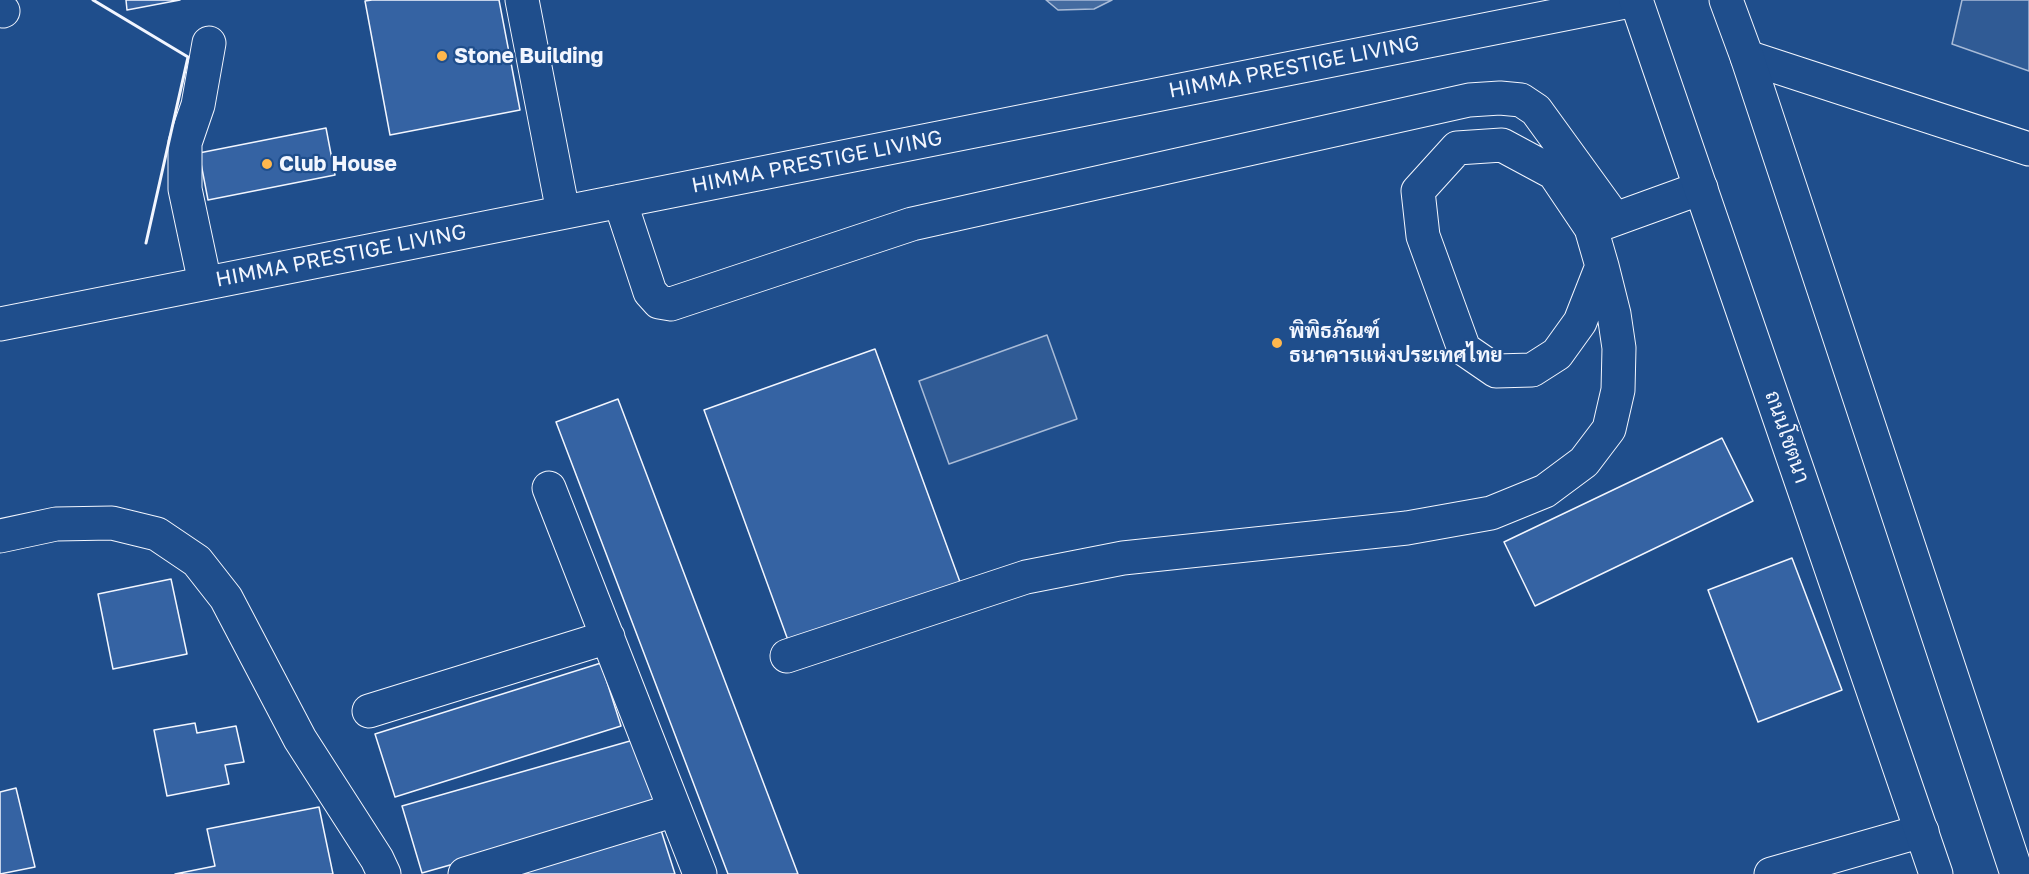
<!DOCTYPE html>
<meta charset="utf-8">
<style>
body{margin:0}
canvas{display:block;background:#1f4e8c}
</style>
<canvas width="2029" height="874"></canvas>
<script>
const g = document.querySelector('canvas').getContext('2d');
g.lineJoin = 'round';
function fillPath(path, color) { g.fillStyle = color; g.fill(path, 'evenodd'); }
const toPath = rows => new Path2D(rows.map(r => 'M' + r).join(''));
function stroke(path, color, width, dash) { g.strokeStyle = color; g.lineWidth = width; g.lineCap = dash ? 'butt' : 'round'; g.setLineDash(dash || []); g.stroke(path); }
function drawText(font, color, halo, rows, align = 'center') {
  g.font = font + ' "Golos Text",Sarabun,sans-serif'; g.lineWidth = 4.5; g.setLineDash([]); g.textBaseline = 'middle'; g.strokeStyle = halo; g.fillStyle = color; for (const [text, x, y, turn = 0] of rows) {
    g.save(); g.translate(x, y); g.rotate((+turn || 0) * Math.PI / 180); g.textAlign = isNaN(turn) ? turn : align; if (halo) g.strokeText(text, 0, 0); g.fillText(text, 0, 0); g.restore();
  }
}
const built = toPath([
 [1962,0,2029,0,2029,71,1952,44,1962,0],
 [1047,335,1077,419,949,464,919,381,1047,335]
]);
const water = toPath([
 [1046,0,1112,0,1094,9,1058,10,1046,0]
]);
const building = toPath([
 [126,0,180,0,127,10,126,0],
 [372,0,499,0,520,110,390,135,365,1,372,0],
 [326,128,335,175,208,200,199,153,326,128],
 [875,349,960,582,789,643,704,410,875,349],
 [618,399,798,874,728,874,556,422,618,399],
 [1722,438,1753,501,1535,606,1504,542,1722,438],
 [1792,558,1842,690,1758,722,1708,590,1792,558],
 [171,579,187,654,113,669,98,594,171,579],
 [601,663,621,726,395,797,375,734,601,663],
 [195,723,197,733,236,726,244,762,225,765,229,784,167,796,154,730,195,723],
 [637,739,657,806,422,873,402,806,637,739],
 [16,788,35,867,0,874,0,792,16,788],
 [319,807,333,874,175,874,215,866,207,829,319,807],
 [660,827,675,874,503,874,660,827]
]);
const minor = toPath([
 [522,0,563,212],
 [0,9,3,11],
 [1747,57,2029,149],
 [620,201,650,292,659,302,671,304,912,224,1469,100,1500,98,1521,100,1536,110,1615,219],
 [1596,226,1701,188],
 [205,283,185,189,185,143,198,105,209,43],
 [0,324,1635,0],
 [549,488,700,874],
 [0,536,56,524,112,523,157,534,197,561,226,598,300,739,377,859,384,874],
 [787,656,1026,577,1123,558,1407,528,1491,513,1545,491,1584,462,1609,429,1618,390,1619,348,1614,314,1602,266,1591,228,1554,173,1502,145,1457,148,1418,191,1423,236,1464,349,1496,371,1532,370,1557,354,1580,322,1602,266],
 [369,711,608,637],
 [465,874,675,810],
 [1771,874,1922,831]
]);
const major = toPath([
 [1636,0,1936,874],
 [1726,0,1747,57,2017,874]
]);
const wall = toPath([
 [93,0,188,57,146,243]
]);
const markers = [
 [442,56,6,"#ffb74d"],
 [267,164,6,"#ffb74d"],
 [1277,343,6,"#ffb74d"]
];
const poiNames = [
 ["Stone Building",454,56],
 ["Club House",279,164],
 ["พิพิธภัณฑ์",1289,331],
 ["ธนาคารแห่งประเทศไทย",1289,355]
];
const streetNames = [
 ["HIMMA PRESTIGE LIVING",1294,67,-11],
 ["HIMMA PRESTIGE LIVING",817,162,-11],
 ["HIMMA PRESTIGE LIVING",341,256,-11],
 ["ถนนโชตนา",1787,437,71]
];
fillPath(built, '#305b95');
stroke(built, '#a8bbd7', 1.5);
fillPath(water, '#446ba0');
stroke(water, '#a8bbd7', 1.5);
fillPath(building, '#3563a3');
stroke(building, '#f2f6ff', 1.5);
stroke(minor, '#f2f6ff', 35);
stroke(major, '#f2f6ff', 35);
stroke(minor, '#1f4e8c', 33);
stroke(major, '#1f4e8c', 33);
stroke(wall, '#f2f6ff', 3);
for (const [x, y, r, color] of markers) { const dot = new Path2D(); dot.arc(x, y, r, 0, 2 * Math.PI); g.fillStyle = color; g.fill(dot); stroke(dot, '#1f4e8c', 2); }
drawText('bold 21px', '#f2f6ff', '#1f4e8c', poiNames, 'left');
drawText('21px', '#f2f6ff', '#1f4e8c', streetNames);
</script>
